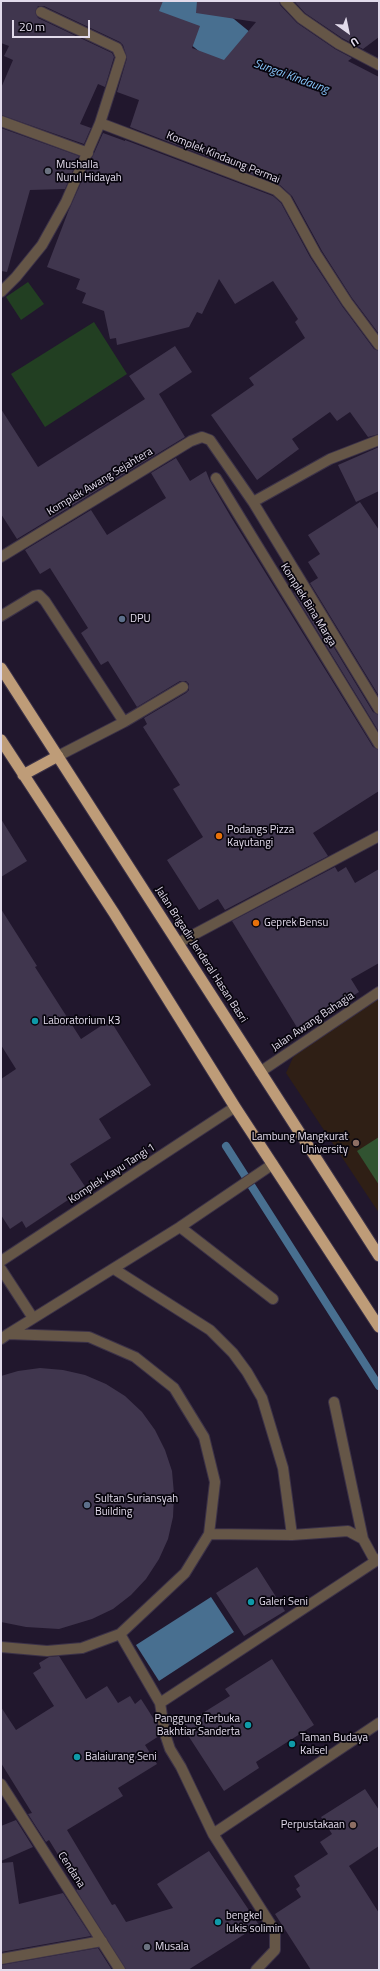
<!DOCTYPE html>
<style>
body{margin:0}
#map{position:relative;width:380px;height:1971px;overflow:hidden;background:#21172d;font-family:"Titillium Web",sans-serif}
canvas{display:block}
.frame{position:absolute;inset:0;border:2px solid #e2dbeb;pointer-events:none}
.north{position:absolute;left:328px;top:12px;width:40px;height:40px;-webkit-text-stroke:3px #08050e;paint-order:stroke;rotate:147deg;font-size:11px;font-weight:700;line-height:16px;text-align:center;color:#e2dbeb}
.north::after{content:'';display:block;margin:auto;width:14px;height:18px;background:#e2dbeb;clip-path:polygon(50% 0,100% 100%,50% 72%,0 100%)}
.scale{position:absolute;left:12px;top:20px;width:78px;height:18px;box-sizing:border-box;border:2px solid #e2dbeb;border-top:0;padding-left:5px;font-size:12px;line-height:14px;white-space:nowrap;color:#e2dbeb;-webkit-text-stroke:3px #08050e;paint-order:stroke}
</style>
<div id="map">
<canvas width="380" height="1971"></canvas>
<div class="frame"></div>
<div class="north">U</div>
<div class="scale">20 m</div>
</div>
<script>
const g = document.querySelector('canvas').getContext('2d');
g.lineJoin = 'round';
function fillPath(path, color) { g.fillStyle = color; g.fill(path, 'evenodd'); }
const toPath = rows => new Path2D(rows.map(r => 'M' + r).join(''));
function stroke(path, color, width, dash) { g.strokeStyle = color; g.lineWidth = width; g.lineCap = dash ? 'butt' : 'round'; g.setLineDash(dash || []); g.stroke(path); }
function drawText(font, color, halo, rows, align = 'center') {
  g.font = font + ' "Titillium Web",sans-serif'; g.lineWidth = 3.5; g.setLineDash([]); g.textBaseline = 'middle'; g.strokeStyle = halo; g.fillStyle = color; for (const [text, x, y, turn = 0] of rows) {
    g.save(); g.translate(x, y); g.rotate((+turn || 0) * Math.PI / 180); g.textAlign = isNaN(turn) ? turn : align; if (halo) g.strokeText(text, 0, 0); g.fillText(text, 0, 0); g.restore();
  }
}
const education = toPath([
 [379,997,379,1213,286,1073,295,1053]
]);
const green = toPath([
 [28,282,44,304,21,320,6,297],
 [94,322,127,374,45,427,11,374]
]);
const forest = toPath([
 [379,1137,379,1185,357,1151]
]);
const water = toPath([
 [211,1597,234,1632,159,1681,136,1645]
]);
const stream = toPath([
 [226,1146,379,1386]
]);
const river = toPath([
 [175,1,248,61,379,110]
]);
const building = toPath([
 [1,1,163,1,159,11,200,26,192,48,224,60,256,22,196,13,197,1,279,1,280,5,297,23,335,49,352,58,348,61,379,77,379,334,352,298,322,251,292,196,280,185,130,127,139,100,117,92,127,58,123,45,120,42,44,6,38,6,35,12,38,18,112,53,114,57,105,87,98,84,80,124,91,128,84,144,1,115,1,88,13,60,4,56,9,46,1,43],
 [294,1,379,1,379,37,363,49,342,38,305,13],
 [1,128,79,156,65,189,30,190,7,272,1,271],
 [103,133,125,141,125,140,273,196,281,203,310,257,342,306,374,349,379,351,379,434,368,437,350,412,337,421,330,412,292,439,299,449,257,480,211,415,254,385,249,378,305,338,295,322,298,319,273,281,235,304,219,279,202,314,197,312,189,327,117,345,116,338,110,339,104,311,82,303,86,293,76,289,80,279,47,267,68,212],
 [175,346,192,372,159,394,185,437,17,539,1,514,1,409,38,467,145,399,129,376],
 [379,447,379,491,356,502,338,465],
 [176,458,190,481,206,471,210,481,231,517,373,747,379,750,379,791,313,833,328,856,225,910,218,899,199,910,167,860,203,837,173,789,180,785,143,727,147,724,144,718,186,693,189,690,189,684,186,681,180,681,137,707,108,661,101,665,81,633,88,628,50,568,40,574,25,550,91,510,107,535,166,498,151,473],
 [360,502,379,530,379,696,310,583,318,578,308,562,320,554,308,535],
 [299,590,373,712,379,715,379,732,294,593],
 [1,819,27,861,1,877],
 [335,867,338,872,346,867,355,883,379,869,379,963,351,979,359,992,298,1029,232,921],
 [1,909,37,966,35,967,81,1039,110,1020,151,1085,99,1119,111,1138,70,1164,86,1188,26,1228,22,1221,10,1229,1,1215,1,1079,16,1069,1,1045],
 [40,1368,63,1370,85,1375,106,1384,125,1396,142,1412,155,1430,165,1450,172,1471,174,1494,173,1517,168,1539,159,1559,146,1579,131,1595,113,1609,92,1619,59,1629,26,1627,1,1622,1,1376,18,1371],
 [257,1567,285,1611,244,1636,216,1593],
 [59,1656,86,1699,107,1686,118,1703,130,1696,135,1704,141,1699,157,1724,159,1736,145,1745,157,1764,118,1788,123,1796,67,1830,112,1905,115,1904,126,1922,173,1908,157,1884,209,1851,259,1925,188,1970,126,1970,76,1890,79,1889,49,1840,46,1842,28,1814,32,1813,1,1763,1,1707,16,1730,54,1706,33,1673,41,1668,39,1663,49,1657],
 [272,1659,314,1725,256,1762,259,1768,224,1791,182,1726,230,1696,225,1689],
 [365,1789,379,1810,379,1846,349,1866,379,1913,379,1970,311,1970,275,1914,301,1897,296,1889,300,1886,294,1876,328,1854,320,1842,332,1834,321,1817],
 [16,1820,33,1847,1,1861,1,1826],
 [13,1862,19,1904,63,1893,91,1936,1,1952,1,1863],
 [98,1948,112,1970,1,1970,1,1965]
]);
const service = toPath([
 [1,616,34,596,39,595,45,601,124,722],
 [58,756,124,722,183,687],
 [180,1227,273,1299],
 [1,1269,33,1318],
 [114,1269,210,1330,233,1353,247,1372,262,1398,283,1468,292,1535],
 [8,1334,180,1227,273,1164],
 [1,1339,8,1334,89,1337,135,1357,174,1388,204,1437,215,1482,209,1534,185,1573,120,1634,82,1648,47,1651,1,1647],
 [334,1402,363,1539],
 [209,1534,292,1535,348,1531,363,1539,375,1561],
 [120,1634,160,1703],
 [213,1834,379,1723],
 [256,1970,275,1950,275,1931,213,1834,181,1767,170,1749,165,1734,160,1703,379,1559]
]);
const minor = toPath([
 [285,1,301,18,339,44,379,65],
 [1,121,88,153],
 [100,123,276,190,286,199,316,254,347,302,379,345],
 [1,292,16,277,42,245,66,202,100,123,121,57,117,48,41,12],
 [216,478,379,744],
 [253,502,330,459,379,440],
 [1,557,191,441,202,437,210,440,253,502,379,709],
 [178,943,379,836],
 [260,1072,379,992],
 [1,1261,235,1107],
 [1,1784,120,1970],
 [1,1959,102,1941]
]);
const trunk = toPath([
 [1,668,379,1256],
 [1,740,114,913,235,1107,379,1327],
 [23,775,58,756]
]);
const markers = [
 [48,171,4,"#6b7280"],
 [122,619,4,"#5c6f8a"],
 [219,836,4,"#e8710a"],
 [256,923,4,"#e8710a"],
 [35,1021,4,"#0f9aa8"],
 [356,1143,4,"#8d6e63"],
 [87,1505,4,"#5c6f8a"],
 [251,1602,4,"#0f9aa8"],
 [248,1725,4,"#0f9aa8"],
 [292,1744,4,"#0f9aa8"],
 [77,1757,4,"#0f9aa8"],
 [353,1825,4,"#8d6e63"],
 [218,1922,4,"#0f9aa8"],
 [147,1947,4,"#6b7280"]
];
const streetNames = [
 ["Komplek Kindaung Permai",223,158,22],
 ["Komplek Awang Sejahtera",100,482,-31],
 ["Komplek Bina Marga",308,605,58],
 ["Jalan Brigadir Jenderal Hasan Basri",201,955,57],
 ["Jalan Awang Bahagia",313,1022,-34],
 ["Komplek Kayu Tangi 1",112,1174,-33],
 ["Cendana",71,1870,57]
];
const poiNames = [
 ["Mushalla",56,165],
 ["Nurul Hidayah",56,178],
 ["DPU",130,619],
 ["Podangs Pizza",227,830],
 ["Kayutangi",227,843],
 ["Geprek Bensu",264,923],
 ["Laboratorium K3",43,1021],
 ["Lambung Mangkurat",348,1137,"right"],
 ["University",348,1150,"right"],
 ["Sultan Suriansyah",95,1499],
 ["Building",95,1512],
 ["Galeri Seni",259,1602],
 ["Panggung Terbuka",240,1719,"right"],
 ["Bakhtiar Sanderta",240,1732,"right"],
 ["Taman Budaya",300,1738],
 ["Kalsel",300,1751],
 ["Balaiurang Seni",85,1757],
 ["Perpustakaan",345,1825,"right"],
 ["bengkel",226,1916],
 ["lukis solimin",226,1929],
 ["Musala",155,1947]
];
const waterNames = [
 ["Sungai Kindaung",291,77,20]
];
fillPath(education, '#2f1f15');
fillPath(green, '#223f22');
fillPath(forest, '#315331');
fillPath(water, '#486f90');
stroke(stream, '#486f90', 8);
stroke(river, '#486f90', 47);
fillPath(building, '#40364e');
stroke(service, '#3c3248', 12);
stroke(minor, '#3c3248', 12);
stroke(trunk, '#3c3248', 13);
stroke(service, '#655647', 10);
stroke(minor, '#655647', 10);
stroke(trunk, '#be9c78', 11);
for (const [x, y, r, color] of markers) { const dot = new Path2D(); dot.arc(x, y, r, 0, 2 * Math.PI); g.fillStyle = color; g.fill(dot); stroke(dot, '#08050e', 1.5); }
drawText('11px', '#e2dbeb', '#08050e', streetNames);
drawText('11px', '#e2dbeb', '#08050e', poiNames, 'left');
drawText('italic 12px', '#89c7fc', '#08050e', waterNames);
</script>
